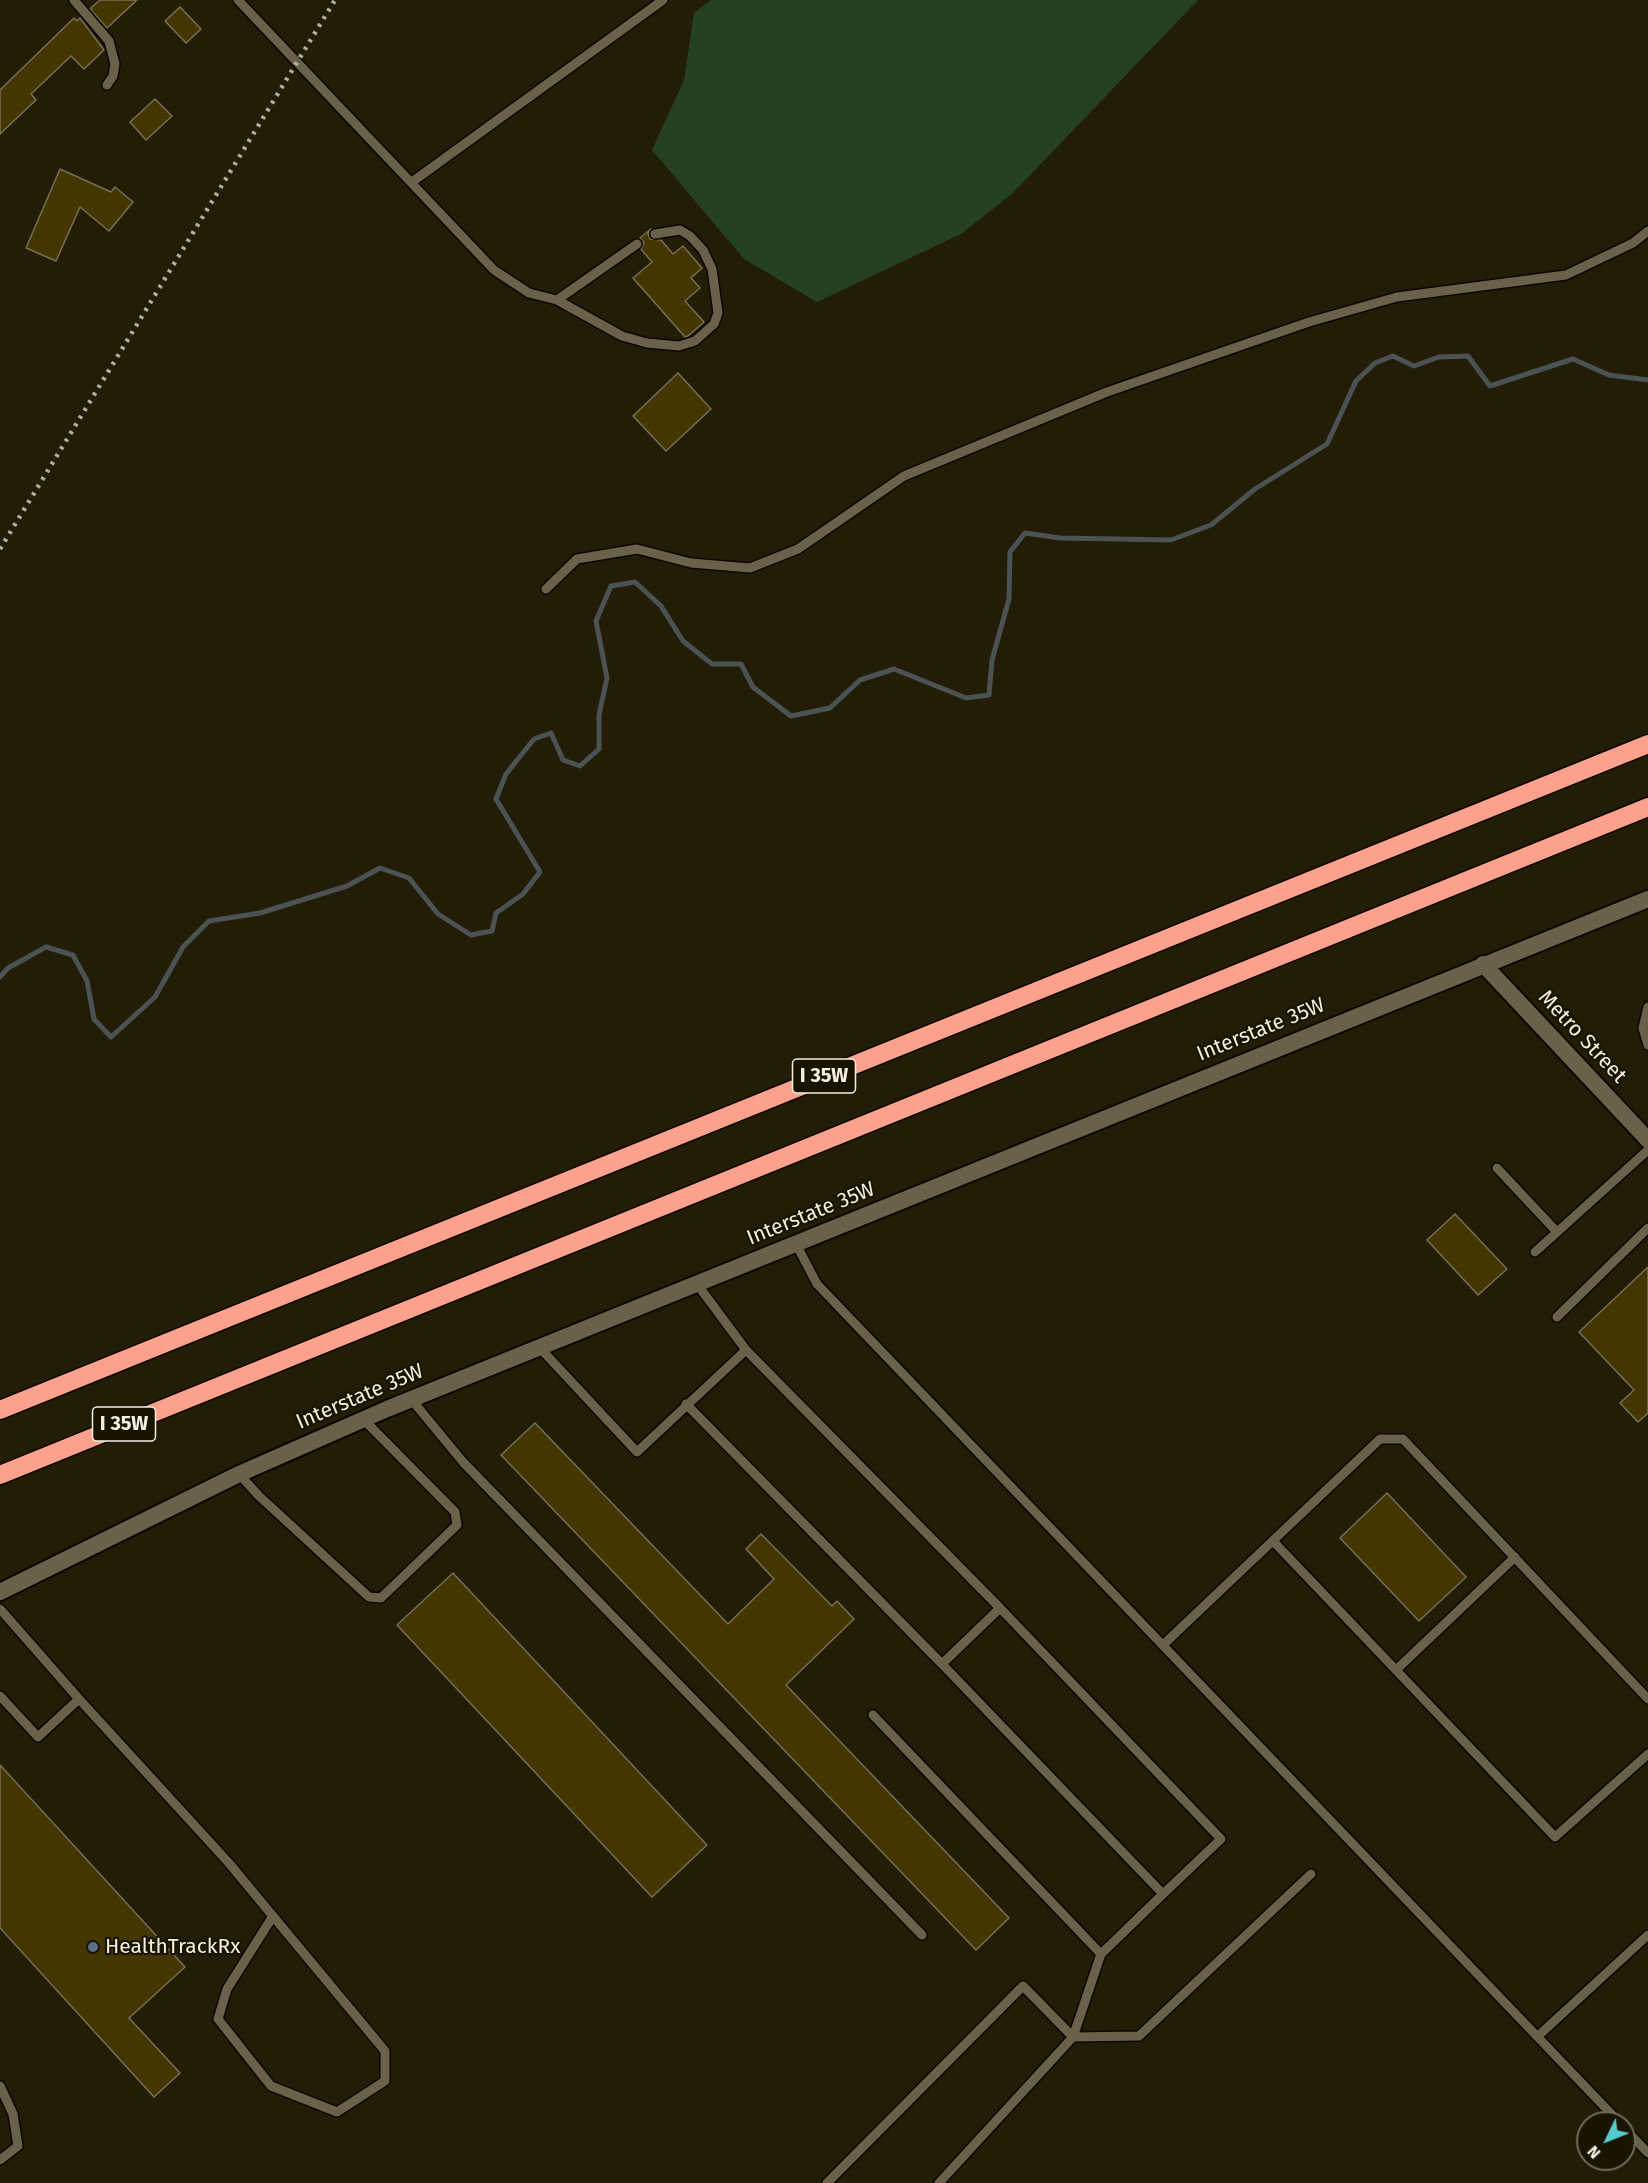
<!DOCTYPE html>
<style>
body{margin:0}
#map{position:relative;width:1648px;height:2183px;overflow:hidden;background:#231c06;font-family:"Fira Sans",sans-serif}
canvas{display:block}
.north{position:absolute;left:1576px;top:2111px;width:60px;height:60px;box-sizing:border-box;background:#191300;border:2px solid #706b5a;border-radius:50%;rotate:227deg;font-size:16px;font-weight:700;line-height:24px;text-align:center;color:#f3efe1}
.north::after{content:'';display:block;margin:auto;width:21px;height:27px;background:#52ccd0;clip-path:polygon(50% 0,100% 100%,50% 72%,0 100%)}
</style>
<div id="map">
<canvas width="1648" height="2183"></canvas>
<div class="north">N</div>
</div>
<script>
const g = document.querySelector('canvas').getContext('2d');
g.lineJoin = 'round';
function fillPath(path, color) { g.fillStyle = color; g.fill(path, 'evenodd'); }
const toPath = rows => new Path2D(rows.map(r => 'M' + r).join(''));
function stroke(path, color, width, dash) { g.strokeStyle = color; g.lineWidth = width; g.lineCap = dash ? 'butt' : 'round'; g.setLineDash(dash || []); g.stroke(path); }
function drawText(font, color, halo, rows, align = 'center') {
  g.font = font + ' "Fira Sans",sans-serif'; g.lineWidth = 4.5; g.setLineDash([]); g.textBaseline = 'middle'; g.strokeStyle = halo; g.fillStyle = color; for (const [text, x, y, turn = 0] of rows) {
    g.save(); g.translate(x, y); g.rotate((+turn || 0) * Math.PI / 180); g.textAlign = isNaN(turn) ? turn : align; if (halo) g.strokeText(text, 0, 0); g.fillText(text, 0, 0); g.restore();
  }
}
const green = toPath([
 [711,0,1198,0,1012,194,961,234,817,302,744,259,652,150,684,80,694,13]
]);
const stream = toPath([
 [0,977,8,968,46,947,73,955,87,981,94,1019,111,1037,155,997,183,947,209,921,260,913,347,886,380,868,409,878,438,914,471,935,492,931,496,913,523,894,540,872,496,799,506,774,534,739,551,733,563,760,580,766,599,749,599,715,607,678,596,621,611,586,635,582,661,606,683,641,712,664,741,664,753,687,791,716,830,708,860,680,894,669,966,698,989,695,992,660,1009,599,1010,552,1025,533,1060,538,1171,540,1211,525,1255,489,1327,444,1356,381,1375,363,1393,356,1414,366,1439,357,1468,356,1490,386,1573,359,1609,375,1648,380]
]);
const building = toPath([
 [100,0,137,0,107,28,90,9,100,0],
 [180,7,201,29,186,43,165,21,180,7],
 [74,18,77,21,80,18,104,50,84,69,71,56,31,94,36,100,0,134,0,90,74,18],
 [155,99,172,116,146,140,130,122,155,99],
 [60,169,111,192,115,187,133,202,109,231,80,207,56,261,26,248,60,169],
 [651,229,648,234,650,239,661,240,673,254,683,246,702,268,691,278,700,288,685,301,704,322,688,336,685,337,633,278,652,262,641,249,644,243,640,238,651,229],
 [678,373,711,409,666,451,633,416,678,373],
 [1455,1214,1507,1269,1478,1295,1427,1240,1455,1214],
 [1648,1267,1648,1413,1638,1422,1620,1403,1634,1390,1579,1332,1648,1267],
 [535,1423,728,1624,774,1579,746,1549,761,1534,832,1606,837,1601,854,1619,786,1685,1009,1918,976,1950,501,1455,535,1423],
 [1387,1493,1466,1577,1419,1621,1340,1538,1387,1493],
 [453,1573,707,1845,652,1897,397,1625,453,1573],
 [0,1765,185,1967,129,2018,180,2073,154,2097,0,1928,0,1765]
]);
const service = toPath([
 [74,0,109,41,115,64,113,76,107,85],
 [238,0,494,270,529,293,557,300],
 [412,182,663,0],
 [637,244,557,300,622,336,647,343,679,346,695,341,714,324,718,313,712,269,703,250,690,236,680,230,655,234],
 [546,589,577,559,637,549,691,563,750,568,798,549,904,476,1107,392,1309,322,1397,297,1566,275,1633,243,1648,231],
 [1648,1007,1643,1028,1648,1045],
 [1497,1168,1557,1232],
 [796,1244,817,1284,1620,2123],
 [1535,1252,1648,1150],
 [1557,1317,1648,1228],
 [539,1347,637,1452,746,1350],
 [411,1399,463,1462,922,1935],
 [686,1404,942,1664,1000,1608,746,1350,697,1284],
 [239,1474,259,1496,369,1597,381,1598,457,1525,455,1512,363,1419],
 [1273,1541,1555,1837,1648,1754],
 [0,1609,79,1699,38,1737,0,1696],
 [1164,1644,1380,1439,1403,1439,1648,1699],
 [942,1664,1163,1894,1221,1839,1000,1608],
 [1396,1670,1515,1557],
 [79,1699,228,1862,385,2051,385,2081,337,2112,271,2086,218,2019,227,1989,273,1916],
 [873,1715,1101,1954],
 [1538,2036,1648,1935],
 [0,2086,13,2114,18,2146,0,2160],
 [1624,2128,1648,2153],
 [827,2183,1023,1986,1073,2037,1139,2036,1311,1874],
 [939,2183,1073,2037,1101,1954,1163,1894]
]);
const minor = toPath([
 [1483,964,1648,1140]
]);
const tertiary = toPath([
 [0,1592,239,1474,387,1409,1648,899]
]);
const motorway = toPath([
 [0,1410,1648,744],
 [0,1475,1648,807]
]);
const rail = toPath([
 [0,549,335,0]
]);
const markers = [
 [93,1947,6,"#5c6f8a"]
];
const shields = [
 [824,1076,63],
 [124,1424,63]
];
const shieldNames = [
 ["I 35W",824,1076],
 ["I 35W",124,1424]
];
const streetNames = [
 ["Interstate 35W",1261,1030,-22],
 ["Metro Street",1582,1037,47],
 ["Interstate 35W",811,1214,-22],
 ["Interstate 35W",360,1397,-23]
];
const poiNames = [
 ["HealthTrackRx",105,1947]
];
fillPath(green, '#264023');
stroke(stream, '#4a5253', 5);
fillPath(building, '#443600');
stroke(building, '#777057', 1.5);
stroke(service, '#0c0600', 12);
stroke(minor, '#0c0600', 20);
stroke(tertiary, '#0c0600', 20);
stroke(motorway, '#0c0600', 21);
stroke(service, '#696149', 9);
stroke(minor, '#696149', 16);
stroke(tertiary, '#696149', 16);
stroke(motorway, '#fca18c', 18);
stroke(rail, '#b4af9e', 4.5, [3, 6]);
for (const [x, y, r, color] of markers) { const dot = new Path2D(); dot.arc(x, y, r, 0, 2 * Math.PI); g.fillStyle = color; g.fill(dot); stroke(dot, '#191300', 2); }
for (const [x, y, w] of shields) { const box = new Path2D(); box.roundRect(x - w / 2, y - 17, w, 34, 4.5); g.fillStyle = '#191300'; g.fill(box); stroke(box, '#f3efe1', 1.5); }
drawText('bold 20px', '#f3efe1', null, shieldNames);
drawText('21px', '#f3efe1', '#191300', streetNames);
drawText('21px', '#f3efe1', '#191300', poiNames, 'left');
</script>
